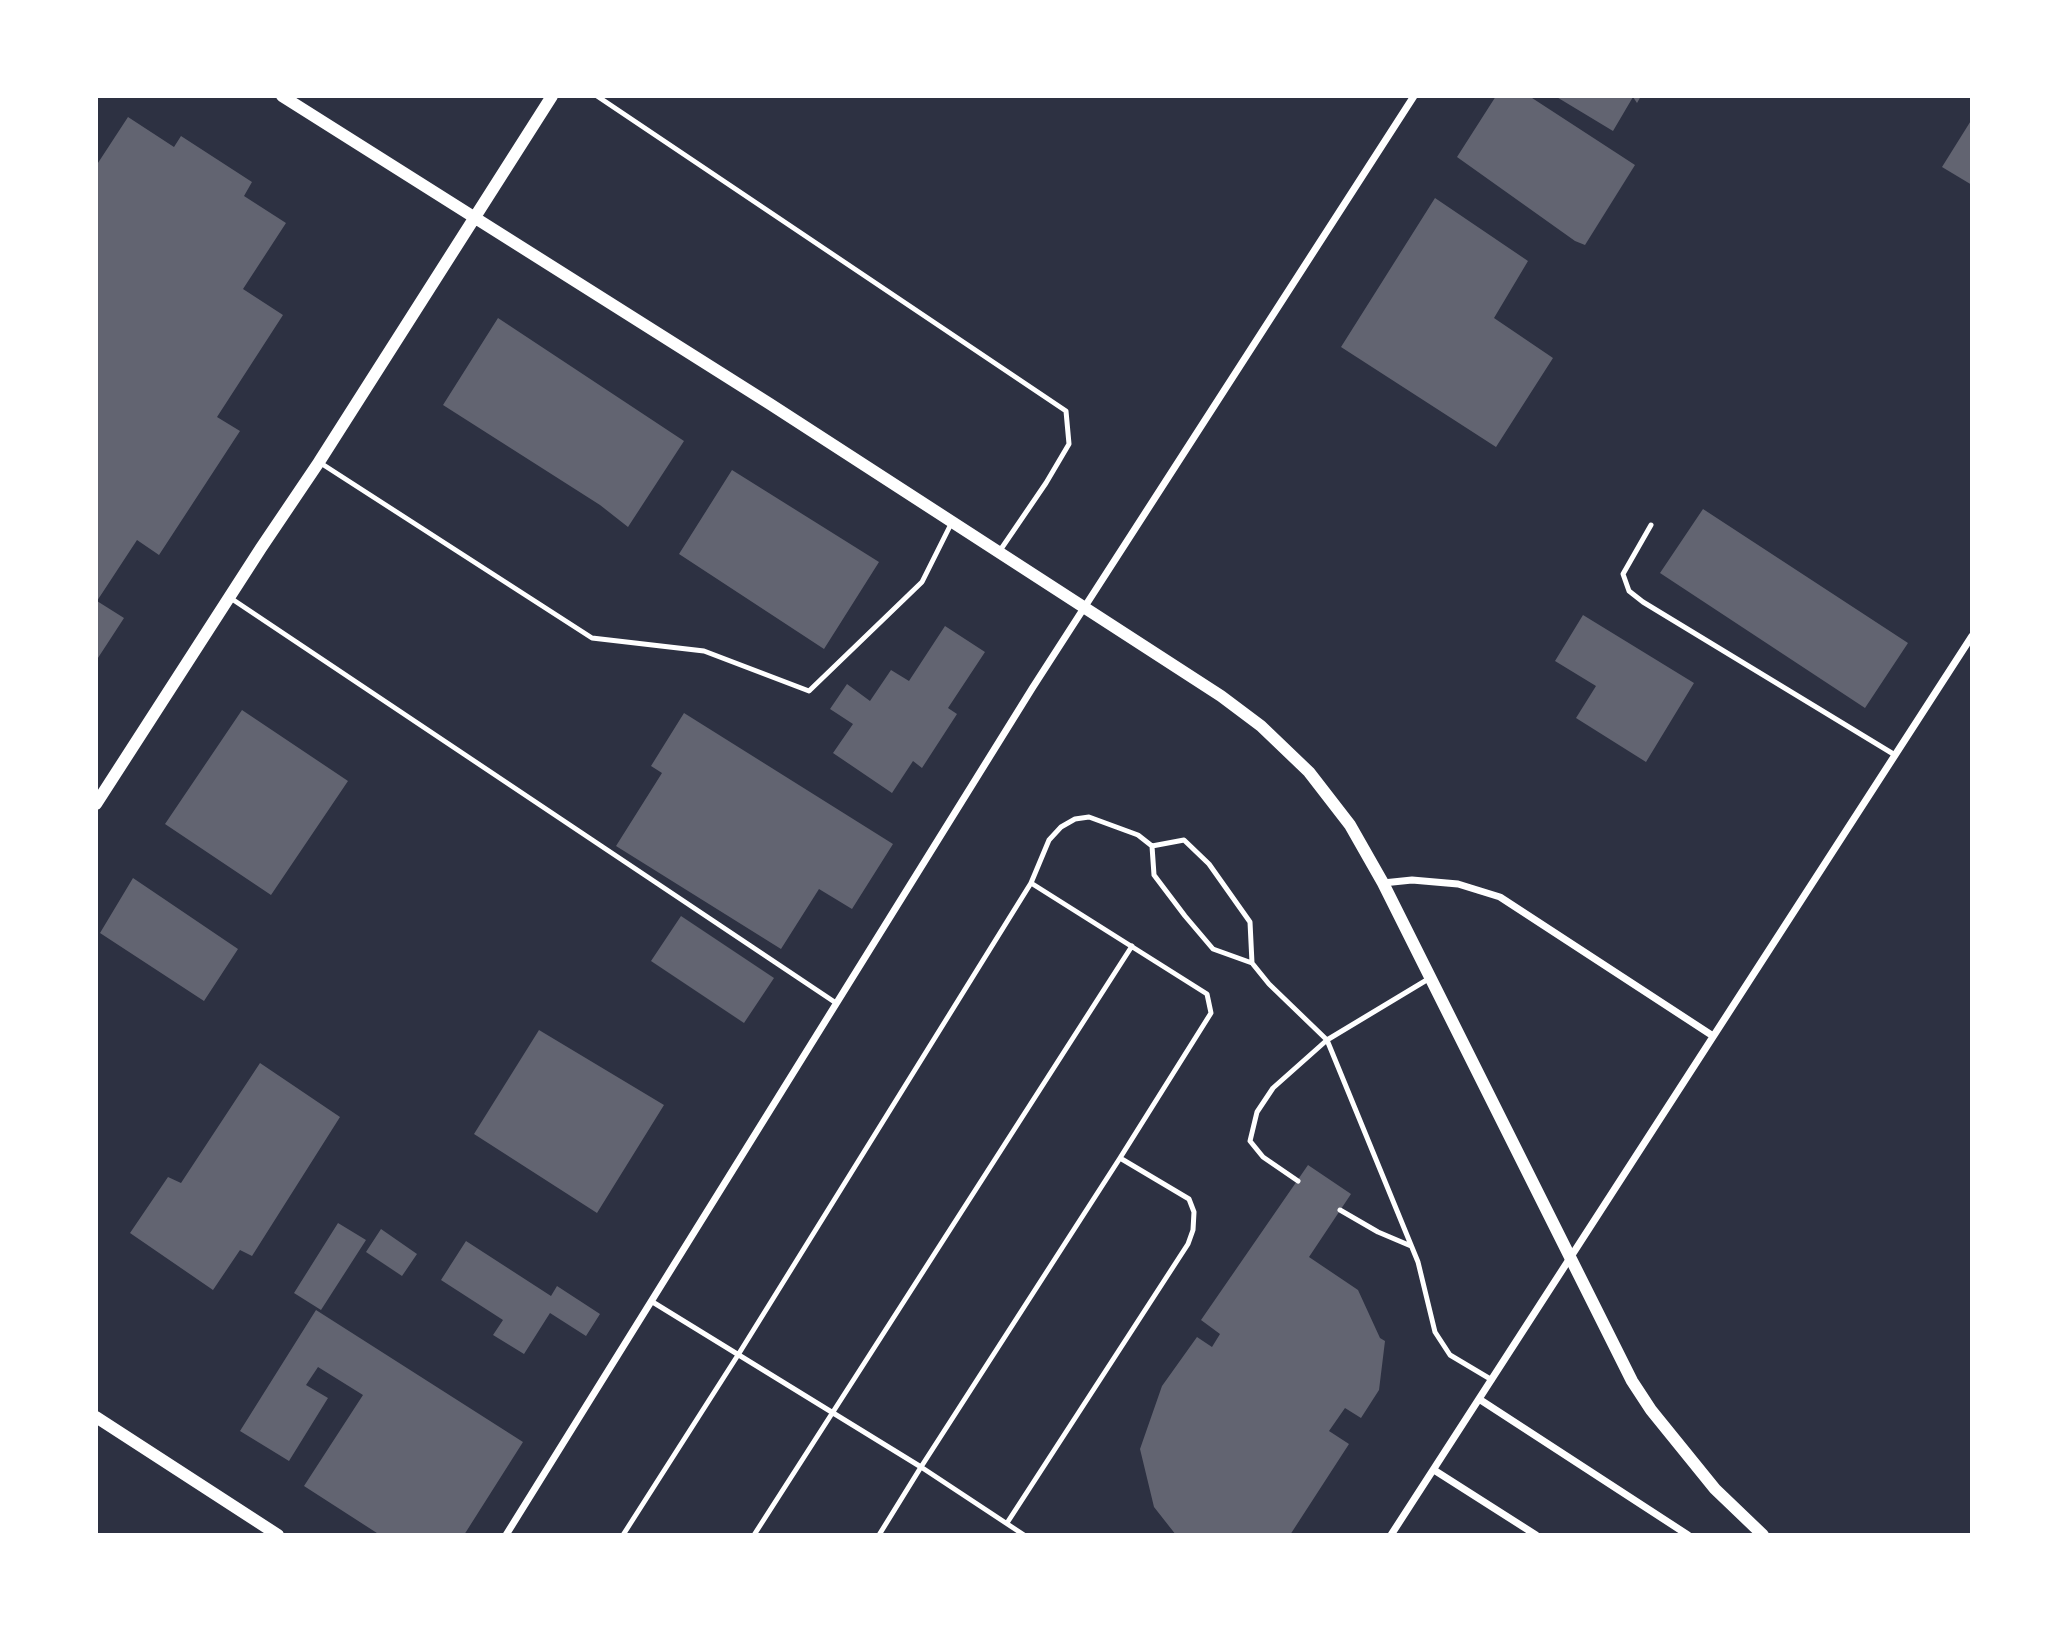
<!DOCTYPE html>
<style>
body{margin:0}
#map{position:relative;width:2068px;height:1631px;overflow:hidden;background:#2d3142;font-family:"Nunito Sans",sans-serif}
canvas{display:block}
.frame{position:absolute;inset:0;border:98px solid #fff;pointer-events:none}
</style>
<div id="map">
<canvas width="2068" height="1631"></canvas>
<div class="frame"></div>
</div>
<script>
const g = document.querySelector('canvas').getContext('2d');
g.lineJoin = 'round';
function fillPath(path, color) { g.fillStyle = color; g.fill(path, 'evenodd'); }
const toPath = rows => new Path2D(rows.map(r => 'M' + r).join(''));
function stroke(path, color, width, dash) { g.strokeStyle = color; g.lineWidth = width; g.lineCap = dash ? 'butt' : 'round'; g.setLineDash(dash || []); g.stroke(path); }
const building = toPath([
 [1496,96,1529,96,1635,165,1585,245,1575,241,1457,157],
 [1555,96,1641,96,1637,103,1633,97,1613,131],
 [128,117,174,147,181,136,252,182,244,196,286,223,243,289,283,315,217,417,240,431,159,555,137,540,97,601,124,618,96,661,96,166],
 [1972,119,1972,185,1942,167],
 [1435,198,1528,261,1494,318,1553,358,1496,447,1341,347],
 [498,318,684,441,628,527,600,505,443,405],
 [732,470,879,562,824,649,679,554],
 [1703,509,1908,643,1865,708,1660,573],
 [1583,615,1694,683,1646,762,1576,718,1596,686,1555,661],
 [945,626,985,652,948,708,957,714,922,768,913,761,892,793,833,753,853,724,830,709,847,684,870,701,891,670,909,681],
 [242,710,348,781,271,895,165,824],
 [684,713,893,844,852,909,819,889,781,949,616,846,662,773,651,766],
 [133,878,238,949,204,1001,100,933],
 [681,916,774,978,744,1023,651,961],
 [539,1030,664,1105,597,1213,474,1134],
 [260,1063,340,1117,252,1256,240,1250,213,1290,130,1233,168,1177,181,1183],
 [1308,1165,1351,1194,1309,1257,1358,1290,1380,1338,1385,1341,1379,1390,1361,1418,1345,1408,1329,1431,1349,1444,1290,1535,1176,1535,1154,1507,1140,1449,1162,1386,1197,1337,1212,1347,1220,1334,1201,1320],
 [338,1223,366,1240,321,1310,294,1293],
 [381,1229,417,1254,402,1276,366,1252],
 [466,1241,551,1296,557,1286,600,1314,586,1336,550,1313,524,1354,493,1335,503,1320,441,1280],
 [316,1310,523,1442,464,1535,380,1535,304,1486,363,1395,318,1367,306,1385,328,1398,289,1461,240,1431]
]);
const service = toPath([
 [597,96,1066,411,1069,444,1046,483,999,552],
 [319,462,592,638,704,651,809,691,922,582,952,522],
 [1651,525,1623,574,1629,591,1643,602,1895,755],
 [229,597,836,1003],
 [1152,846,1154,875,1185,916,1213,949,1252,963],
 [1031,883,1049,840,1061,827,1075,819,1089,817,1138,835,1152,846,1184,840,1209,864,1250,922,1252,963,1269,984,1327,1040,1418,1262,1435,1332,1450,1355,1492,1380],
 [1298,1181,1263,1157,1250,1141,1257,1112,1273,1088,1327,1040,1430,978],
 [1340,1210,1378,1232,1411,1246],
 [651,1301,921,1467,879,1535],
 [1007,1523,1188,1244,1193,1230,1194,1212,1189,1199,1120,1158,921,1467,1024,1535],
 [623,1535,738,1355,1031,883,1207,994,1211,1013,1120,1158],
 [754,1535,1132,946]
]);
const minor = toPath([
 [1383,883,1412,880,1458,884,1500,897,1713,1036],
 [1479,1399,1688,1535],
 [1434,1470,1536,1535],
 [506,1535,1033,687,1414,96],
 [1391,1535,1972,636]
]);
const tertiary = toPath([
 [282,96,770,404,1221,696,1261,726,1309,772,1350,825,1383,883,1632,1381,1651,1410,1715,1489,1763,1535],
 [96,804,261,548,319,462,552,96],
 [96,1417,278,1535]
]);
fillPath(building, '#626471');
stroke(service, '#fff', 5);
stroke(minor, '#fff', 7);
stroke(tertiary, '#fff', 12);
</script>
